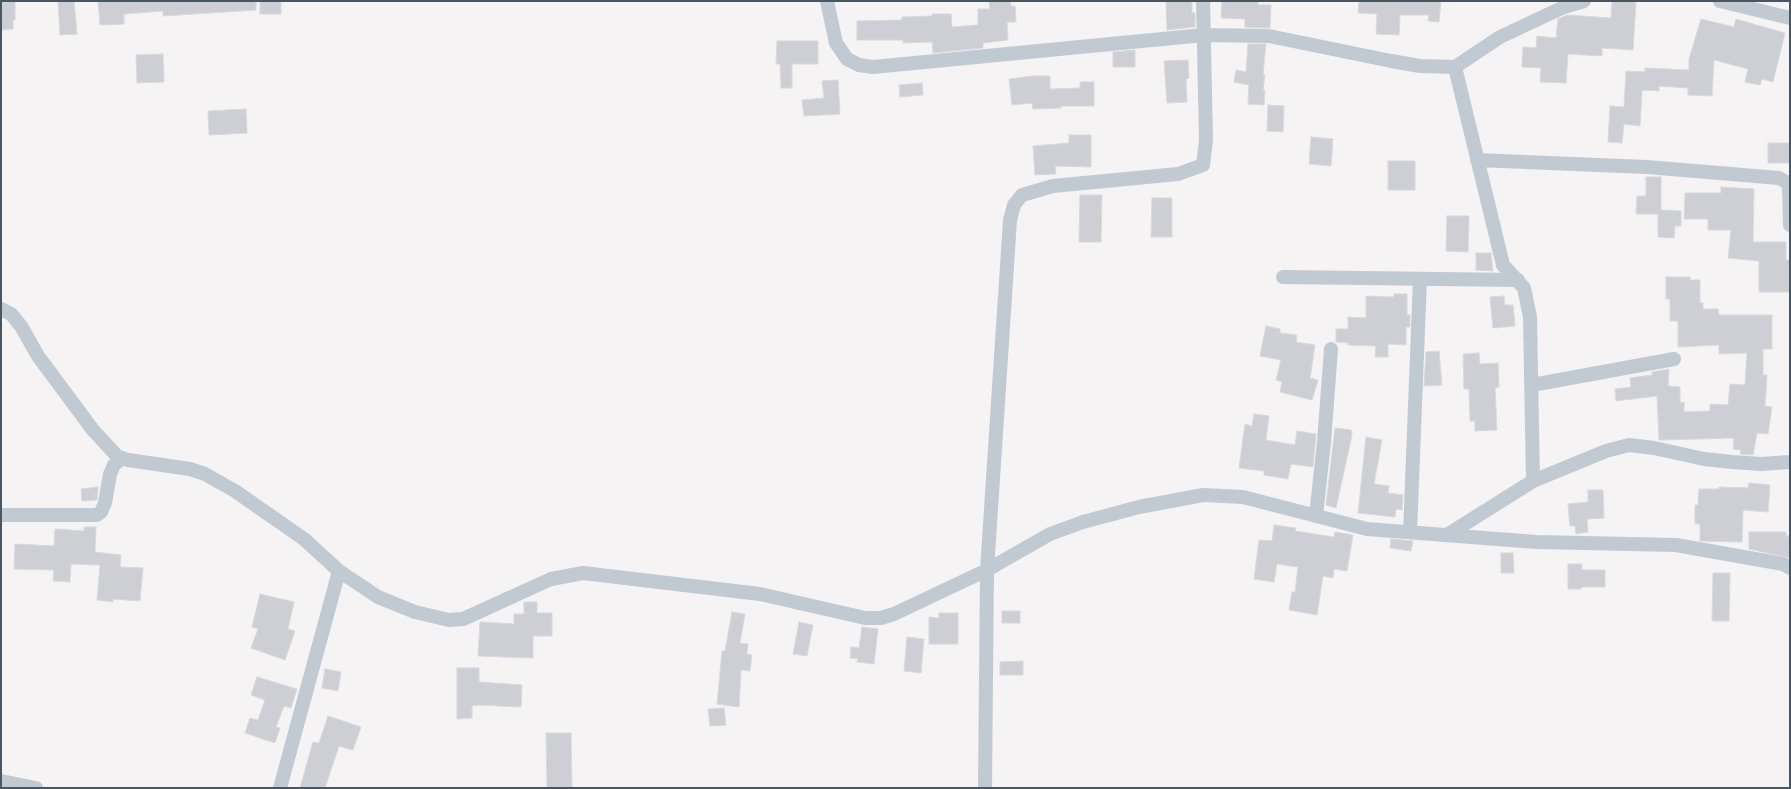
<!DOCTYPE html>
<style>
body{margin:0}
#map{position:relative;width:1791px;height:789px;overflow:hidden;background:#f5f3f3;font-family:"IBM Plex Sans",sans-serif}
canvas{display:block}
.frame{position:absolute;inset:0;border:2px solid #4a5661;pointer-events:none}
</style>
<div id="map">
<canvas width="1791" height="789"></canvas>
<div class="frame"></div>
</div>
<script>
const g = document.querySelector('canvas').getContext('2d');
g.lineJoin = 'round';
function fillPath(path, color) { g.fillStyle = color; g.fill(path, 'evenodd'); }
const toPath = rows => new Path2D(rows.map(r => 'M' + r).join(''));
function stroke(path, color, width, dash) { g.strokeStyle = color; g.lineWidth = width; g.lineCap = dash ? 'butt' : 'round'; g.setLineDash(dash || []); g.stroke(path); }
const building = toPath([
 [1,1,15,1,15,20,13,20,13,29,1,30,1,1],
 [58,1,74,1,77,34,60,35,58,1],
 [98,1,256,1,256,10,163,16,163,11,124,14,124,24,100,25,98,1],
 [260,1,281,1,281,14,260,14,260,1],
 [989,1,1010,1,1011,6,1015,6,1016,22,1007,22,1008,40,983,43,983,48,933,53,932,42,903,43,903,40,857,40,857,21,902,20,902,17,932,16,932,14,951,14,952,27,978,25,978,9,990,9,989,1],
 [1166,1,1192,1,1192,13,1195,13,1195,27,1167,30,1166,1],
 [1222,1,1258,1,1258,5,1271,5,1270,28,1245,27,1245,19,1221,18,1222,1],
 [1359,1,1441,1,1439,22,1428,21,1429,15,1400,15,1399,35,1376,34,1377,14,1358,13,1359,1],
 [1612,1,1636,1,1633,50,1602,48,1602,56,1568,54,1566,83,1540,82,1541,68,1522,67,1523,47,1536,48,1537,36,1556,38,1558,19,1567,15,1611,18,1612,1],
 [1701,19,1734,27,1736,19,1785,33,1773,82,1762,79,1760,85,1745,82,1748,69,1714,60,1712,96,1688,95,1688,88,1659,86,1659,91,1642,90,1640,126,1624,124,1622,143,1608,142,1610,106,1624,107,1626,71,1645,72,1645,68,1689,70,1689,59,1701,19],
 [777,41,818,41,818,64,792,64,792,88,781,88,780,64,776,64,777,41],
 [1248,44,1266,44,1263,75,1265,75,1263,90,1265,90,1264,105,1248,104,1249,85,1234,82,1236,70,1246,72,1248,44],
 [1135,50,1135,67,1113,67,1113,52,1135,50],
 [163,54,164,82,137,83,136,55,163,54],
 [1188,60,1189,78,1186,79,1187,102,1167,103,1164,61,1188,60],
 [1033,76,1050,76,1050,89,1080,88,1080,82,1094,82,1094,106,1061,106,1061,108,1033,109,1032,103,1012,105,1009,79,1033,76],
 [838,80,840,114,804,116,802,100,824,98,822,81,838,80],
 [922,83,923,95,900,97,899,85,922,83],
 [1268,105,1284,106,1283,132,1267,131,1268,105],
 [246,109,247,133,209,135,208,111,246,109],
 [1069,135,1091,135,1091,167,1055,166,1056,174,1035,175,1033,146,1069,143,1069,135],
 [1311,137,1333,139,1331,166,1309,164,1311,137],
 [1768,143,1790,143,1790,163,1768,163,1768,143],
 [1388,161,1415,161,1415,190,1388,190,1388,161],
 [1646,177,1661,177,1661,210,1681,211,1681,226,1675,226,1674,238,1658,237,1658,214,1636,214,1637,196,1646,196,1646,177],
 [1721,187,1754,189,1753,242,1786,242,1786,260,1790,260,1790,292,1759,292,1759,261,1728,258,1731,230,1708,230,1708,219,1684,219,1685,193,1721,193,1721,187],
 [1080,195,1102,195,1101,242,1079,242,1080,195],
 [1152,198,1172,198,1172,237,1151,237,1152,198],
 [1447,216,1469,216,1468,252,1446,251,1447,216],
 [1476,253,1491,253,1493,271,1476,270,1476,253],
 [1666,277,1690,277,1690,280,1700,280,1700,303,1703,303,1703,309,1718,309,1719,315,1772,315,1772,349,1763,349,1763,375,1767,375,1765,406,1772,407,1768,434,1757,433,1753,455,1740,454,1741,450,1733,449,1734,438,1659,440,1657,396,1616,401,1615,389,1631,387,1630,378,1652,375,1652,372,1669,369,1668,386,1680,387,1680,403,1684,402,1684,412,1710,411,1710,404,1728,405,1730,384,1745,385,1747,353,1719,354,1719,345,1678,347,1678,321,1670,321,1670,299,1666,299,1666,277],
 [1394,294,1407,294,1407,315,1410,315,1410,327,1406,327,1406,345,1388,344,1388,357,1375,357,1376,346,1348,345,1348,343,1336,342,1336,329,1348,329,1348,317,1366,318,1366,296,1394,297,1394,294],
 [1504,296,1505,305,1513,305,1515,326,1493,328,1490,297,1504,296],
 [1266,326,1280,329,1280,333,1297,335,1296,342,1315,345,1310,378,1318,380,1312,400,1280,392,1282,382,1276,380,1281,360,1260,356,1266,326],
 [1439,351,1442,385,1424,386,1426,352,1439,351],
 [1479,353,1480,364,1498,363,1499,387,1495,388,1497,430,1475,431,1475,421,1470,421,1469,389,1464,389,1463,354,1479,353],
 [1254,414,1269,416,1266,440,1295,445,1297,431,1316,434,1313,467,1291,464,1288,479,1264,475,1264,471,1239,468,1245,424,1252,426,1254,414],
 [1335,428,1351,430,1352,435,1336,508,1326,505,1335,428],
 [1366,437,1382,440,1374,484,1389,486,1388,493,1403,495,1402,510,1396,509,1395,517,1358,513,1366,437],
 [1749,483,1770,485,1768,512,1743,510,1742,542,1700,541,1700,524,1695,524,1695,505,1698,505,1699,489,1719,489,1719,487,1748,488,1749,483],
 [98,487,97,500,82,501,81,489,98,487],
 [1588,490,1603,490,1604,518,1587,519,1588,532,1576,534,1575,526,1570,526,1568,504,1588,502,1588,490],
 [1274,525,1296,528,1295,531,1334,537,1335,532,1353,535,1347,571,1334,569,1333,578,1323,576,1317,615,1289,610,1292,592,1295,592,1298,567,1277,564,1274,582,1254,579,1259,540,1272,541,1274,525],
 [84,527,96,527,95,552,121,555,120,567,143,568,140,601,113,599,113,602,97,600,100,565,71,564,70,582,53,581,54,570,14,569,15,544,54,546,55,529,84,531,84,527],
 [1749,532,1786,532,1786,536,1790,536,1790,558,1749,549,1749,532],
 [1391,539,1413,541,1411,551,1390,548,1391,539],
 [1501,553,1513,553,1514,573,1501,573,1501,553],
 [1568,564,1582,564,1582,570,1605,570,1605,587,1581,587,1581,589,1568,589,1568,564],
 [1713,573,1730,573,1729,621,1712,621,1713,573],
 [260,594,294,602,288,629,295,631,285,660,251,648,258,629,252,627,260,594],
 [524,602,537,602,537,613,552,613,552,636,533,636,533,658,478,656,480,622,514,624,514,614,524,614,524,602],
 [1002,611,1020,611,1020,623,1002,623,1002,611],
 [732,612,745,614,740,643,748,644,747,654,752,655,750,671,741,670,739,707,717,704,722,651,725,651,732,612],
 [939,613,958,613,958,644,929,644,929,617,939,618,939,613],
 [799,622,813,625,807,656,793,654,799,622],
 [862,627,878,629,874,664,857,662,858,659,850,658,851,647,859,648,862,627],
 [907,637,924,639,921,673,904,671,907,637],
 [1023,661,1023,675,1000,675,1000,662,1023,661],
 [457,668,479,668,479,682,522,685,521,707,479,705,472,706,472,718,457,719,457,668],
 [325,669,341,672,338,691,322,688,325,669],
 [257,677,297,689,291,708,284,706,276,727,280,728,275,743,245,733,250,718,258,720,265,700,251,695,257,677],
 [724,708,726,725,710,726,708,709,724,708],
 [328,716,361,727,353,750,339,746,325,788,300,788,313,742,319,743,328,716],
 [546,733,571,733,572,788,547,788,546,733]
]);
const minor = toPath([
 [827,1,836,43,847,59,859,65,873,67,1204,35,1269,36,1391,61,1420,66,1455,67,1500,37,1564,7,1584,1],
 [1720,1,1790,18],
 [1455,67,1503,265,1524,288,1530,317,1533,481],
 [1477,160,1647,167,1779,178,1786,182,1789,187,1790,225],
 [1283,277,1518,280],
 [1,309,11,314,21,326,38,356,93,430,117,456,128,460,190,469,205,474,235,491,304,539,339,571,378,597,415,612,449,620,463,619,472,615,551,579,583,573,760,594,865,618,881,618,894,614,987,570,1050,534,1083,522,1139,507,1203,495,1243,497,1367,529,1536,542,1676,545,1783,564,1790,568],
 [1532,385,1674,359],
 [1,515,97,515,101,512,105,503,110,474,114,465,122,458],
 [1316,516,1324,442,1331,349],
 [1410,532,1420,279],
 [1447,535,1533,481,1606,451,1629,445,1654,448,1704,459,1732,462,1761,464,1790,462],
 [1,781,36,788],
 [280,788,339,571],
 [985,788,987,570,1010,220,1014,205,1022,195,1053,186,1178,174,1203,165,1206,140,1203,1]
]);
fillPath(building, '#cdcfd5');
stroke(building, '#d7d9de', 1);
stroke(minor, '#c1cad2', 14);
</script>
